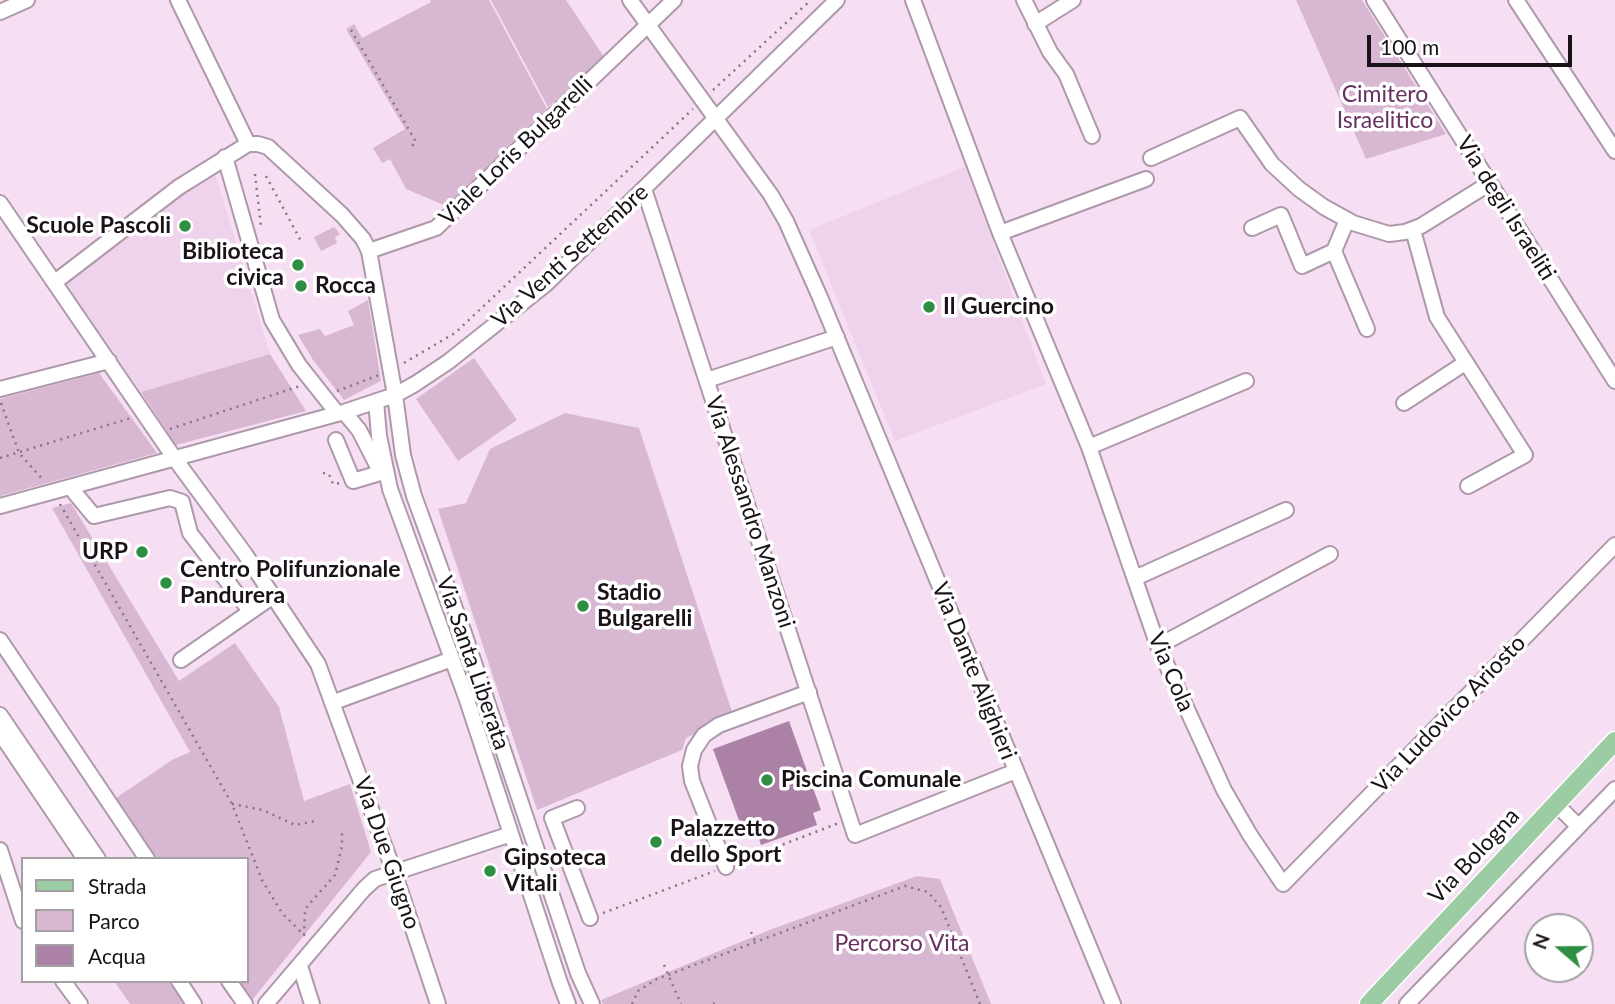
<!DOCTYPE html>
<style>
body{margin:0}
#map{position:relative;width:1615px;height:1004px;overflow:hidden;background:#f7dff3;font-family:Lato,sans-serif}
canvas{display:block}
.legend{position:absolute;left:21px;top:857px;width:228px;height:126px;box-sizing:border-box;background:#fff;border:2px solid #a3a0a3;margin:0;padding:9px 12px;list-style:none;font-size:21px;color:#1a1219}
.legend li{display:flex;align-items:center;gap:14px;height:35px}
.legend b{width:35px;border:2px solid #a3a0a3}
.north{position:absolute;left:1524px;top:913px;width:70px;height:70px;box-sizing:border-box;background:#fff;border:2px solid #a3a0a3;border-radius:50%;rotate:290deg;font-size:19px;font-weight:700;line-height:28px;text-align:center;color:#1a1219}
.north::after{content:'';display:block;margin:auto;width:24px;height:32px;background:#2e8f43;clip-path:polygon(50% 0,100% 100%,50% 72%,0 100%)}
.scale{position:absolute;left:1367px;top:35px;width:205px;height:32px;box-sizing:border-box;border:4px solid #1a1219;border-top:0;padding-left:9px;font-size:21px;line-height:24px;white-space:nowrap;color:#1a1219;-webkit-text-stroke:5px #fff;paint-order:stroke}
</style>
<div id="map">
<canvas width="1615" height="1004"></canvas>
<ul class="legend">
<li><b style="height:9px;background:#9bcca3"></b>Strada</li>
<li><b style="height:19px;background:#d8b7d3"></b>Parco</li>
<li><b style="height:19px;background:#ab82a5"></b>Acqua</li>
</ul>
<div class="north">N</div>
<div class="scale">100 m</div>
</div>
<script>
const g = document.querySelector('canvas').getContext('2d');
g.lineJoin = 'round';
function fillPath(path, color) { g.fillStyle = color; g.fill(path, 'evenodd'); }
const toPath = rows => new Path2D(rows.map(r => 'M' + r).join(''));
function stroke(path, color, width, dash) { g.strokeStyle = color; g.lineWidth = width; g.lineCap = dash ? 'butt' : 'round'; g.setLineDash(dash || []); g.stroke(path); }
function drawText(font, color, halo, rows, align = 'center') {
  g.font = font + ' Lato,sans-serif'; g.lineWidth = 7; g.setLineDash([]); g.textBaseline = 'middle'; g.strokeStyle = halo; g.fillStyle = color; for (const [text, x, y, turn = 0] of rows) {
    g.save(); g.translate(x, y); g.rotate((+turn || 0) * Math.PI / 180); g.textAlign = isNaN(turn) ? turn : align; if (halo) g.strokeText(text, 0, 0); g.fillText(text, 0, 0); g.restore();
  }
}
const built = toPath([
 [965,167,1046,384,895,441,809,230],
 [214,170,270,354,141,392,65,283]
]);
const green = toPath([
 [430,0,489,0,547,109,446,206,406,189,390,159,382,163,373,148,405,129,346,29,354,24,362,38,431,2],
 [491,0,566,0,604,57,548,107],
 [1296,0,1362,0,1446,134,1366,159],
 [334,227,340,234,335,237,337,243,321,251,314,237],
 [368,300,381,381,344,400,313,360,298,335,320,329,325,336,354,325,348,311],
 [270,354,306,411,176,445,141,392],
 [474,358,517,420,458,461,416,399],
 [99,373,157,453,0,496,0,399],
 [565,413,639,428,733,715,686,738,682,750,537,810,438,509,466,503,490,449],
 [71,503,179,681,235,643,279,707,304,801,350,784,371,852,249,1004,234,981,247,981,247,859,152,859,113,800,172,760,190,752,52,508],
 [917,876,940,879,991,1004,603,1004,601,1000,767,931],
 [114,981,172,981,187,1004,130,1004]
]);
const water = toPath([
 [789,721,821,810,813,813,817,825,761,845,757,833,745,837,713,749]
]);
const path = toPath([
 [351,30,416,142,410,148],
 [713,90,811,0],
 [255,174,261,227],
 [266,176,302,243],
 [404,363,455,333,693,109],
 [337,391,379,375],
 [1,403,19,453,44,481],
 [170,429,300,386],
 [0,458,131,418],
 [323,473,329,474,333,484,341,483],
 [60,504,232,804,262,880,282,913,304,935,305,909,335,875,342,846,342,833],
 [232,804,263,810,295,825,315,821],
 [737,862,839,823],
 [603,913,715,871],
 [751,932,755,941],
 [664,965,681,1004],
 [632,1004,638,991,657,979,905,886,928,892,941,907,980,1004],
 [713,1004,717,1003]
]);
const minor = toPath([
 [178,0,248,144],
 [630,0,771,195,786,221,819,295,1113,1004],
 [913,0,1000,233,1089,447,1158,646,1224,790,1250,835,1283,884,1615,545],
 [1024,0,1050,52,1066,74,1092,136],
 [1374,0,1615,381],
 [1516,0,1615,151],
 [0,12,27,0],
 [1035,24,1073,0],
 [225,157,272,320,299,365,337,413],
 [1151,158,1240,118,1272,164,1299,189,1324,207,1353,223,1389,234,1405,232,1421,226,1490,183],
 [644,189,855,835,1016,771],
 [0,203,175,459,245,554,318,664,394,872,438,1004],
 [1252,228,1281,215,1302,266,1334,251,1347,220],
 [1413,230,1437,317,1525,455,1468,486],
 [1000,233,1146,179],
 [369,251,436,228,674,0],
 [1334,251,1367,329],
 [55,282,179,187,248,144,258,144,268,147,342,215,363,239,369,251,395,395,403,455,414,496,464,633,578,973,592,1004],
 [707,380,837,337],
 [0,389,109,361],
 [376,401,379,436,390,489,467,700,560,983,568,1004],
 [1404,403,1465,363],
 [344,412,359,430,381,473],
 [336,440,353,481,380,473],
 [1089,447,1246,381],
 [70,487,94,516,170,498,182,502,190,533,250,611],
 [0,506,344,412,395,395,415,384,448,362,546,284,837,0],
 [1135,578,1286,510],
 [0,640,147,859],
 [1158,646,1330,554],
 [181,660,273,596],
 [334,702,452,659],
 [0,715,98,859],
 [0,733,85,859],
 [1556,804,1578,826],
 [577,808,552,818,590,918],
 [0,850,23,921],
 [726,867,692,781,690,766,694,750,704,735,719,725,809,692],
 [300,966,312,1004],
 [63,981,80,1004],
 [179,981,194,1004],
 [229,981,245,1004],
 [266,1004,364,889,375,879,511,834],
 [1407,1004,1615,789]
]);
const major = toPath([
 [1369,1004,1615,741]
]);
const markers = [
 [185,226,7,"#2e8f43"],
 [298,265,7,"#2e8f43"],
 [301,286,7,"#2e8f43"],
 [929,307,7,"#2e8f43"],
 [142,552,7,"#2e8f43"],
 [166,583,7,"#2e8f43"],
 [583,606,7,"#2e8f43"],
 [767,780,7,"#2e8f43"],
 [656,842,7,"#2e8f43"],
 [490,871,7,"#2e8f43"]
];
const parkNames = [
 ["Cimitero",1385,95],
 ["Israelitico",1385,121],
 ["Percorso Vita",902,944]
];
const streetNames = [
 ["Viale Loris Bulgarelli",516,151,-44],
 ["Via degli Israeliti",1506,208,58],
 ["Via Venti Settembre",570,256,-42],
 ["Via Alessandro Manzoni",750,512,72],
 ["Via Santa Liberata",473,663,71],
 ["Via Dante Alighieri",974,671,68],
 ["Via Cola",1171,672,67],
 ["Via Ludovico Ariosto",1449,714,-46],
 ["Via Due Giugno",387,853,71],
 ["Via Bologna",1474,856,-47]
];
const poiNames = [
 ["Scuole Pascoli",171,226,"right"],
 ["Biblioteca",284,252,"right"],
 ["civica",284,278,"right"],
 ["Rocca",315,286],
 ["Il Guercino",943,307],
 ["URP",128,552,"right"],
 ["Centro Polifunzionale",180,570],
 ["Pandurera",180,596],
 ["Stadio",597,593],
 ["Bulgarelli",597,619],
 ["Piscina Comunale",781,780],
 ["Palazzetto",670,829],
 ["dello Sport",670,855],
 ["Gipsoteca",504,858],
 ["Vitali",504,884]
];
fillPath(built, '#efd2eb');
fillPath(green, '#d8b7d3');
fillPath(water, '#ab82a5');
stroke(minor, '#ae98ab', 18);
stroke(major, '#fff', 21);
stroke(path, '#867683', 2.5, [2, 5]);
stroke(minor, '#fff', 14);
stroke(major, '#9bcca3', 18);
for (const [x, y, r, color] of markers) { const dot = new Path2D(); dot.arc(x, y, r, 0, 2 * Math.PI); g.fillStyle = color; g.fill(dot); stroke(dot, '#fff', 2.5); }
drawText('23px', '#663060', '#fff', parkNames);
drawText('23px', '#1a1219', '#fff', streetNames);
drawText('bold 23px', '#1a1219', '#fff', poiNames, 'left');
</script>
